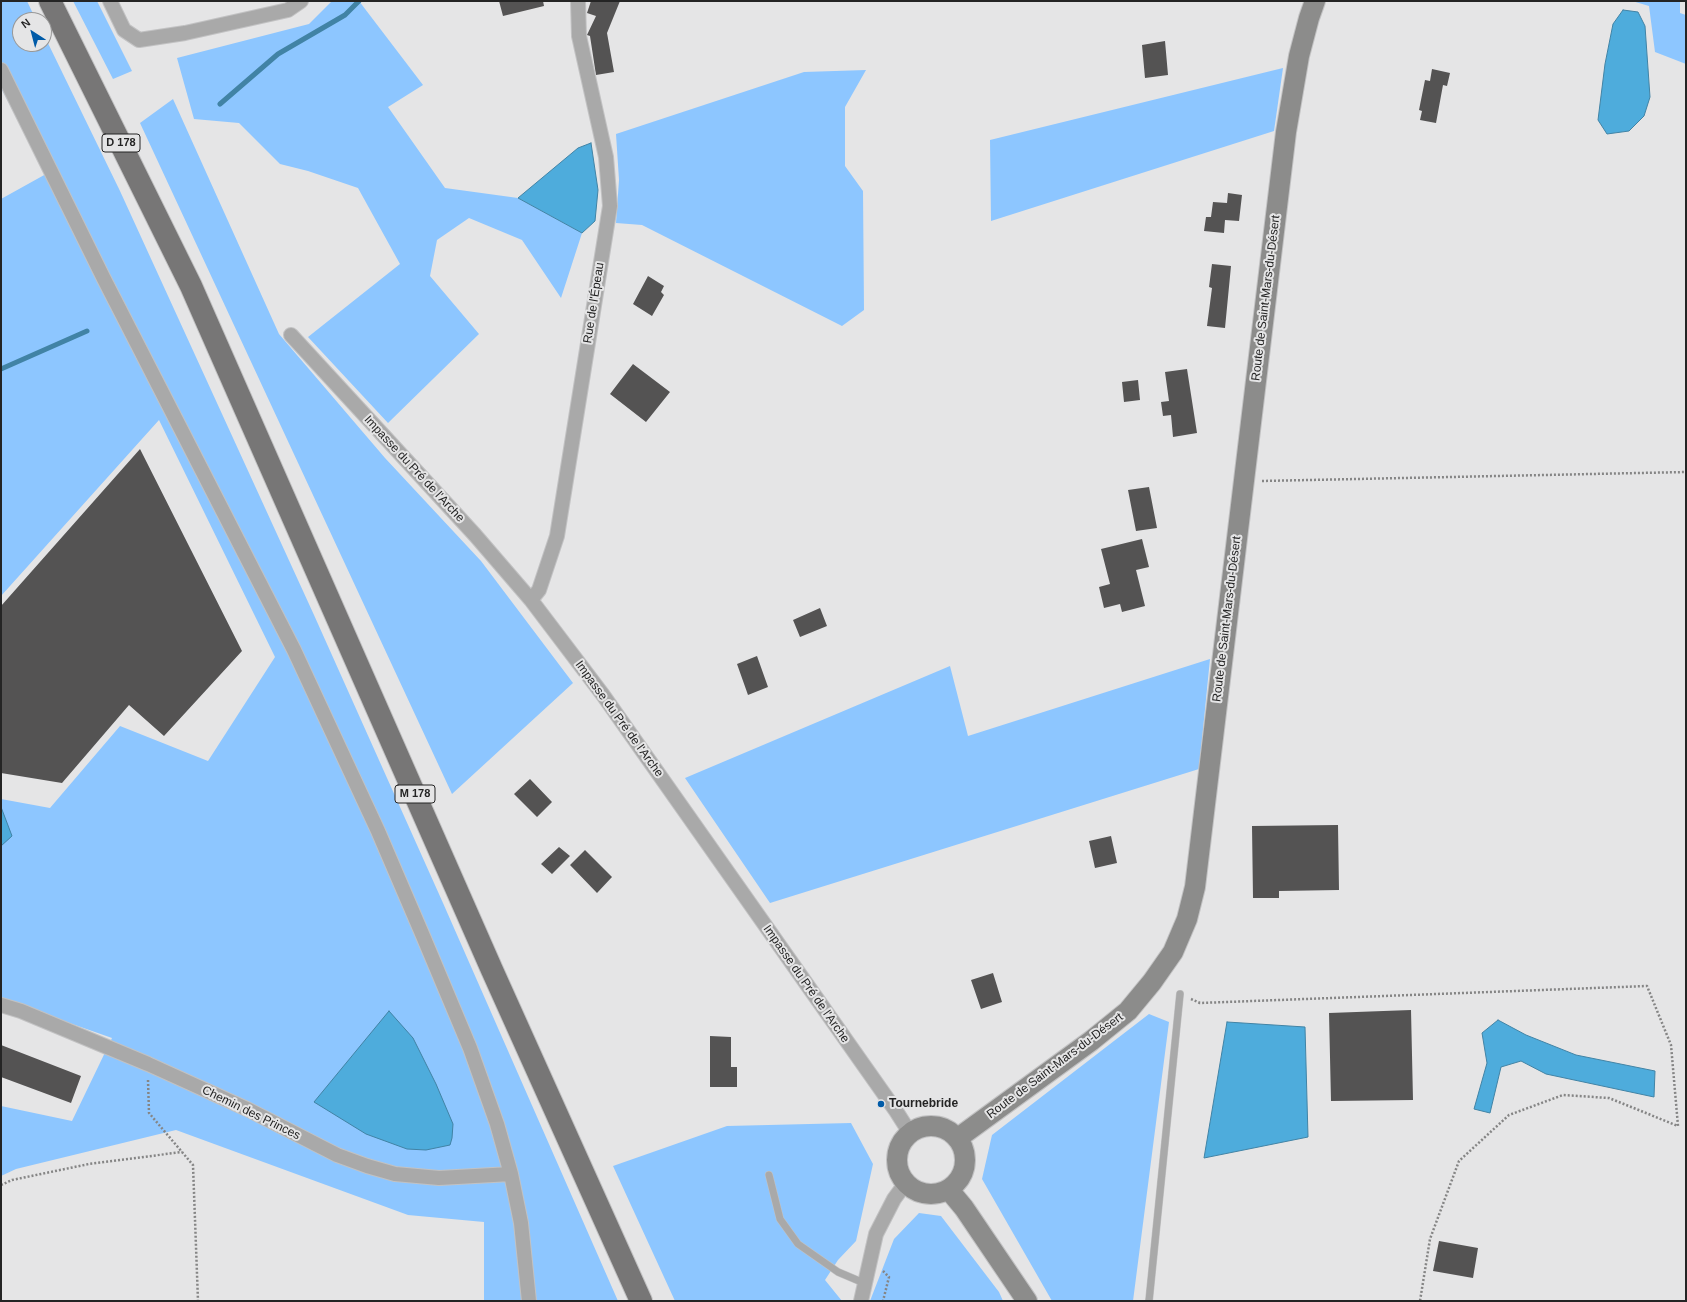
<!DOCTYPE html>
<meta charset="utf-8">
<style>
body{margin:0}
#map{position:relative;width:1687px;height:1302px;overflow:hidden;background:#e5e5e6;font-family:Helvetica,sans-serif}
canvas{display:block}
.frame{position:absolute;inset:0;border:2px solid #242424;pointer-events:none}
.north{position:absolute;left:12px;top:12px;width:40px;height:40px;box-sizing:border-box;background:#e5e5e6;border:1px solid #989898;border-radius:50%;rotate:324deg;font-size:11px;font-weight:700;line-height:16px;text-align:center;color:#242424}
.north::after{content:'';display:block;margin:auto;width:14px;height:18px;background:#005ba8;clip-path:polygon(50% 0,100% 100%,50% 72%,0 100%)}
</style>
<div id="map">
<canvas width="1687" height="1302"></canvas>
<div class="frame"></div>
<div class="north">N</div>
</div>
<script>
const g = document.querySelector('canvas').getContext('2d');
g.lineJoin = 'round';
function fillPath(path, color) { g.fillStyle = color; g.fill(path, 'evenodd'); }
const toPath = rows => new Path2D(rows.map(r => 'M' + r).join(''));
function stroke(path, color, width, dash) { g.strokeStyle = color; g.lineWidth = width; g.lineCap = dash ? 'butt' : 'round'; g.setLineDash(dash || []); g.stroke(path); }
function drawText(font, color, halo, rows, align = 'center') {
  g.font = font + ' Helvetica,sans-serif'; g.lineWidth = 4; g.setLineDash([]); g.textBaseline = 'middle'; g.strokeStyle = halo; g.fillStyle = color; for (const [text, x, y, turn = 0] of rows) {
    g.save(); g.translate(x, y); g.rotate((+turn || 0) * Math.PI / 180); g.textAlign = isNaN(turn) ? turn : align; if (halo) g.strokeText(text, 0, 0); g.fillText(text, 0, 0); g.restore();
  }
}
const green = toPath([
 [1,1,27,1,36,20,20,20,20,44,44,44,44,35,120,191,314,615,443,903,618,1301,484,1301,484,1222,408,1215,176,1130,16,1169,1,1176,1,1106,72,1121,112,1038,1,999,1,799,50,808,120,726,208,761,275,657,159,420,1,596,1,199,46,174,1,88],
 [73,1,97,1,132,71,113,79],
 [332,1,359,1,423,85,388,107,445,188,518,198,582,233,561,298,522,240,469,218,437,240,430,276,479,334,388,423,308,337,400,264,358,188,308,171,280,164,239,123,194,119,177,58,309,24],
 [1632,1,1680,1,1680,13,1686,15,1686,64,1655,52,1649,6],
 [1283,68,1274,131,991,221,990,140],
 [866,70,845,107,845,166,863,191,864,310,842,326,642,225,616,223,619,180,616,134,804,72],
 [173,99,279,334,385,458,481,561,573,683,452,794,140,123],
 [1210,659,1199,769,770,903,685,778,950,666,968,736],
 [1149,1014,1169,1022,1133,1301,1052,1301,982,1179,992,1135],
 [851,1123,873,1164,856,1241,838,1260,825,1280,842,1301,675,1301,613,1166,727,1126],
 [919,1213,941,1216,999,1292,1003,1301,870,1301,894,1239]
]);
const water = toPath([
 [1623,10,1638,12,1645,26,1650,97,1644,116,1629,131,1607,134,1598,120,1605,64,1613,24,1623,10],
 [591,143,598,190,595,221,582,233,518,198,578,148,591,143],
 [1,807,12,836,1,846,1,807],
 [389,1011,413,1038,436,1084,453,1124,452,1138,450,1145,426,1150,407,1149,366,1134,314,1102,389,1011],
 [1498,1020,1526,1035,1576,1055,1655,1071,1654,1097,1546,1074,1521,1061,1501,1067,1490,1113,1474,1109,1487,1063,1482,1033,1498,1020],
 [1227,1022,1305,1027,1308,1137,1204,1158,1227,1022]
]);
const stream = toPath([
 [220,104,278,54,345,15,359,1],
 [1,369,87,331]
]);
const building = toPath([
 [499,1,543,1,544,6,503,16],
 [591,1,620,1,607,33,614,72,596,75,590,36,587,35,596,16,587,13],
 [1165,41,1168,75,1145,78,1142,45],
 [1432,69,1450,73,1447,86,1443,85,1436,123,1420,120,1422,111,1419,110,1425,80,1430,81],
 [1228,193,1242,195,1239,221,1225,220,1224,233,1204,231,1206,217,1211,217,1213,202,1227,203],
 [1212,264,1231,266,1225,328,1207,326,1212,288,1209,287],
 [648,276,664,286,661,292,664,295,652,316,633,304],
 [633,364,670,392,646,422,610,394],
 [1187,369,1197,433,1173,437,1171,415,1163,416,1161,402,1169,401,1165,372],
 [1138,380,1140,400,1124,402,1122,382],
 [140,449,242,651,164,736,129,705,62,783,1,773,1,606],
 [1149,487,1157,528,1136,531,1128,490],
 [1142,539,1149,567,1136,570,1145,606,1122,612,1120,604,1104,608,1099,587,1110,584,1101,549],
 [820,608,827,626,800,637,793,620],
 [757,656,768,687,748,695,737,664],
 [530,779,552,802,537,817,514,794],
 [1338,825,1339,890,1279,891,1279,898,1253,898,1252,826],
 [1111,836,1117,863,1095,868,1089,841],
 [559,847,570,856,552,874,541,864],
 [585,850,612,877,597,893,570,865],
 [993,973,1002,1002,981,1009,971,980],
 [1411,1010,1413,1100,1331,1101,1329,1013],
 [710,1036,731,1037,731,1067,737,1067,737,1087,710,1087],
 [1,1045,81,1076,71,1103,1,1077],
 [1439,1241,1478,1248,1473,1278,1433,1271]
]);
const path = toPath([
 [1262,481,1686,472],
 [1191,999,1200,1003,1647,986,1671,1045,1678,1126,1609,1098,1563,1095,1509,1115,1459,1161,1430,1239,1420,1301],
 [148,1080,149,1113,193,1165,198,1301],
 [1,1185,12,1180,89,1164,182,1152],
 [883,1271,889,1277,883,1301]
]);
const service = toPath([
 [769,1175,780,1219,798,1244,838,1272,864,1283],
 [1149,1301,1180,994]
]);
const minor = toPath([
 [110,1,124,30,139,40,185,33,288,10,301,1],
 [1,70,104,279,294,650,378,831,423,936,470,1048,497,1124,511,1174,521,1223,529,1301],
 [291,335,475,535,531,600,603,695,896,1111,910,1133],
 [531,600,539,590,557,536,610,206,606,157,579,36,578,1],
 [1,1005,21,1011,148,1064,247,1109,337,1155,367,1166,395,1174,439,1178,511,1174],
 [861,1301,876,1234,894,1199,905,1184]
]);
const secondary = toPath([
 '897 1160a34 34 0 1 1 68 0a34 34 0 1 1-68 0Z',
 [958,1138,1091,1041,1128,1011,1152,982,1173,952,1187,919,1195,887,1286,132,1299,56,1309,18,1315,1],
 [949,1190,964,1208,1027,1301]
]);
const primary = toPath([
 [50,1,191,286,492,970,641,1301]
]);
const markers = [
 [881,1104,4,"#005ba8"]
];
const shields = [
 [121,143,38],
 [415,794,40]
];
const shieldNames = [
 ["D 178",121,143],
 ["M 178",415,794]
];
const streetNames = [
 ["Route de Saint-Mars-du-Désert",1266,298,-83],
 ["Rue de l'Épeau",594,303,-81],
 ["Impasse du Pré de l'Arche",414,469,47],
 ["Route de Saint-Mars-du-Désert",1227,619,-83],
 ["Impasse du Pré de l'Arche",619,719,54],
 ["Impasse du Pré de l'Arche",806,984,55],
 ["Route de Saint-Mars-du-Désert",1055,1066,-37],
 ["Chemin des Princes",251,1113,26]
];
const poiNames = [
 ["Tournebride",889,1104]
];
fillPath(green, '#8dc6ff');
fillPath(water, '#4eacdc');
stroke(water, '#4183a5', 1);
stroke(stream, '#4183a5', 5);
fillPath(building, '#545353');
stroke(service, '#c2c2c3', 8);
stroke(minor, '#c2c2c3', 16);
stroke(secondary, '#c2c2c3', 22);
stroke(primary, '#c2c2c3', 24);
stroke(path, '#858585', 2.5, [2, 2]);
stroke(service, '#a9a9a9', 7);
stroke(minor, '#a9a9a9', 14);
stroke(secondary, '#8c8c8b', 20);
stroke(primary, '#777676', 22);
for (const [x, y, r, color] of markers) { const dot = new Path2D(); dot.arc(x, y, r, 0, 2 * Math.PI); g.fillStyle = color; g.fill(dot); stroke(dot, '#e5e5e6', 1.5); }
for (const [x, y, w] of shields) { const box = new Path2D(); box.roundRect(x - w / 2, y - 9, w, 18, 3); g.fillStyle = '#e5e5e6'; g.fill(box); stroke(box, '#242424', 1); }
drawText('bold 11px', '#242424', null, shieldNames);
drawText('12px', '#242424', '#e5e5e6', streetNames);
drawText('bold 12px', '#242424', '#e5e5e6', poiNames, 'left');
</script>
